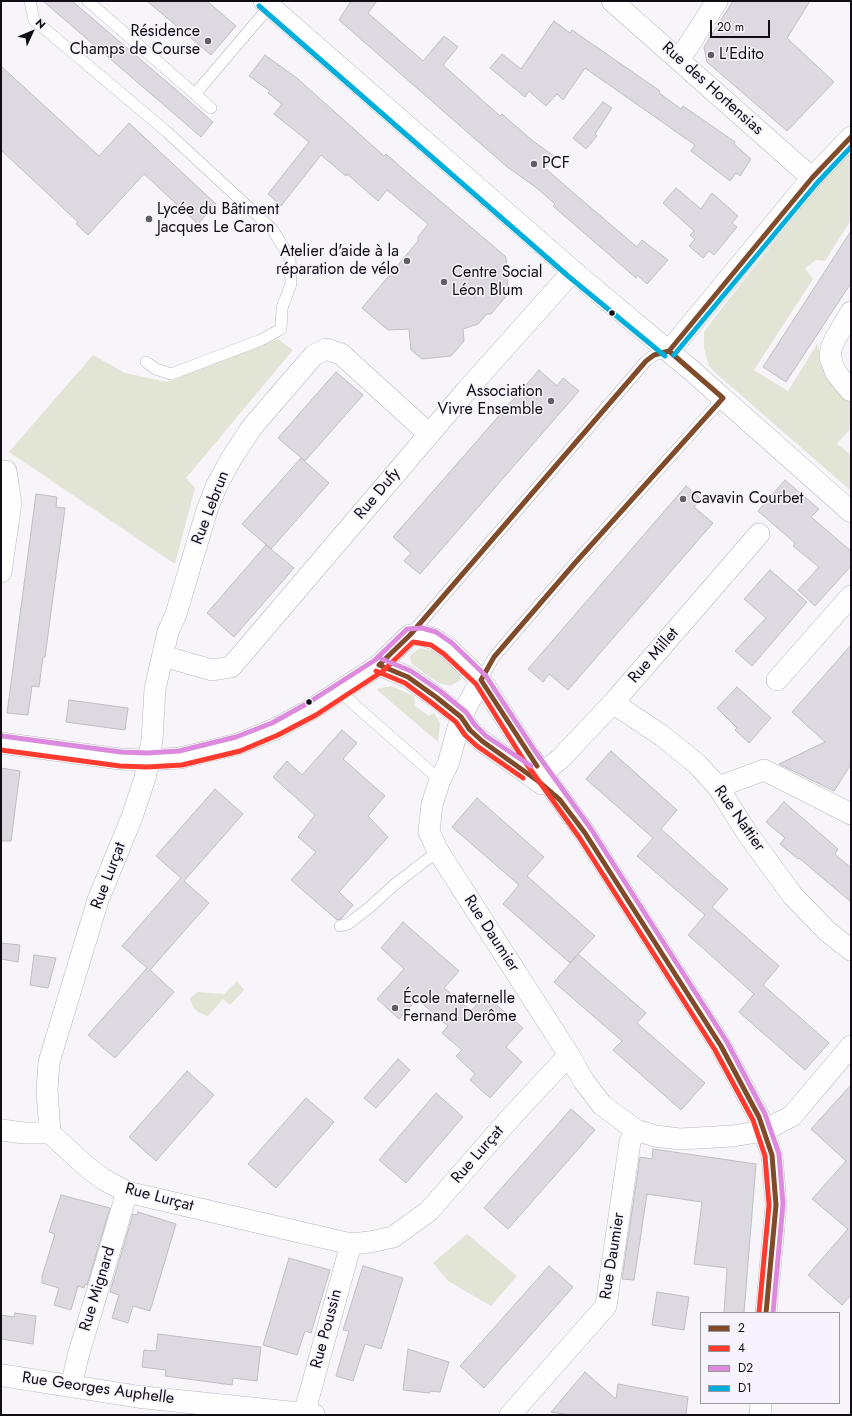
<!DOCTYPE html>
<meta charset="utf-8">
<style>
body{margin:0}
#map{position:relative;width:852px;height:1416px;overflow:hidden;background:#f7f5fa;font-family:Jost,sans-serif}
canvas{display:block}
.frame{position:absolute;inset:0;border:2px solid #100d14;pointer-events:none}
.legend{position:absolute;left:700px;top:1312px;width:140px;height:92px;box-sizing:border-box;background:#f6f3fc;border:1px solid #9a979f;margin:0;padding:5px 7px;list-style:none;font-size:12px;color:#100d14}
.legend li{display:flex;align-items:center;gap:8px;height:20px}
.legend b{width:20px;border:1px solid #9a979f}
.north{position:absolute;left:12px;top:12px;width:40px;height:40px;-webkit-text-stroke:3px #f6f3fc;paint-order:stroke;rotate:46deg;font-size:11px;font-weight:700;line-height:16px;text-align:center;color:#100d14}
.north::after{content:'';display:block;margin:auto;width:14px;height:18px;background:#100d14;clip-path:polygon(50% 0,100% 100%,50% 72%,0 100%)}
.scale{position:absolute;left:710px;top:20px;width:60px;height:18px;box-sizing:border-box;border:2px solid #100d14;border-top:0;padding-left:5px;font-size:12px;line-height:14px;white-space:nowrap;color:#100d14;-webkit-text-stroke:3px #f6f3fc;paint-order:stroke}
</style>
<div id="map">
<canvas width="852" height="1416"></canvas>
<div class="frame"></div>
<ul class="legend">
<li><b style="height:5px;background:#7f4b2b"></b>2</li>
<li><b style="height:5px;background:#ff3a2e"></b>4</li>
<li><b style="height:5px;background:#dc8add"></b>D2</li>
<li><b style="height:5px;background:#00aedc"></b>D1</li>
</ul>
<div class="north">N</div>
<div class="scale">20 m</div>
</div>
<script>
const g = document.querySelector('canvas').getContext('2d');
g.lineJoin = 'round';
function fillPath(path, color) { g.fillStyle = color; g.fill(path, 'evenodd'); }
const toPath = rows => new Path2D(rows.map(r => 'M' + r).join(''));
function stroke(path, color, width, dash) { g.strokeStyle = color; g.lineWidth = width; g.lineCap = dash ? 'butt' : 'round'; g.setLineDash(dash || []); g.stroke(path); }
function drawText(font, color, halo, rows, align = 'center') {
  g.font = font + ' Jost,sans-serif'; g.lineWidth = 3; g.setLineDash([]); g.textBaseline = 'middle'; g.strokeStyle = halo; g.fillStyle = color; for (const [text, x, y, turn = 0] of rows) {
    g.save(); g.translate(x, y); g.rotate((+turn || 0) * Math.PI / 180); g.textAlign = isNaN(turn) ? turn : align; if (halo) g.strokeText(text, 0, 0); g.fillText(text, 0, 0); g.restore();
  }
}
const green = toPath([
 [851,150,851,220,825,261,816,260,805,268,813,279,754,370,788,391,817,344,820,354,831,378,851,403,851,428,837,444,851,455,851,491,719,376,709,366,704,348,704,332,724,305,825,178],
 [278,339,293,350,186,478,195,488,175,564,9,452,93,355,125,373,167,382],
 [420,648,437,652,459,668,461,680,450,686,437,682,424,673,411,663,410,656],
 [391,686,414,696,415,706,429,716,434,713,440,723,438,742,376,689],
 [237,981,244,990,230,1005,223,999,208,1016,199,1013,193,1007,190,998,198,992,224,994],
 [467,1234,517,1276,491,1306,448,1281,433,1263]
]);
const building = toPath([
 [43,1,72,1,181,94,213,122,201,137,43,1],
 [147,1,207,1,236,26,211,55,147,1],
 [351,1,377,1,368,13,423,61,444,36,458,47,443,65,500,116,502,114,533,141,554,156,545,168,576,195,637,247,642,240,668,260,647,284,637,275,636,278,553,206,555,204,538,189,506,166,339,20,351,1],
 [733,1,810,1,787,38,834,82,787,131,707,62,704,47,733,1],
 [554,21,570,33,572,30,660,91,659,93,681,109,683,106,735,142,734,144,751,159,740,176,736,173,730,181,691,151,695,145,585,68,563,100,557,94,546,106,529,91,525,97,490,68,502,54,521,69,554,21],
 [265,55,298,79,384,156,386,154,411,176,506,257,508,294,491,314,487,314,478,324,463,329,464,341,451,356,422,359,411,350,409,329,388,330,362,308,418,241,418,237,428,224,387,190,378,201,347,174,346,176,321,155,281,206,268,194,309,142,274,114,282,104,268,93,270,91,249,76,265,55],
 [1,66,99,156,129,123,216,204,198,224,144,174,88,235,76,224,78,222,1,150,1,66],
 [603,102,612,108,595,134,597,136,586,149,573,138,603,102],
 [676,188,701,209,712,193,738,216,732,223,737,227,714,255,709,251,703,258,689,246,695,239,690,235,694,231,663,203,676,188],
 [851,231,851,283,786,382,763,367,851,231],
 [539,370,557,386,563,378,579,391,420,574,404,561,411,553,393,537,539,370],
 [336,372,363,395,305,461,278,438,336,372],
 [301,458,329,483,271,549,242,524,301,458],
 [785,480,819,509,811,517,851,551,851,566,815,606,798,590,819,567,793,546,795,543,758,511,785,480],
 [686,486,701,499,694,507,713,523,568,690,549,674,543,682,528,669,686,486],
 [36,494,57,497,56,507,65,508,45,657,43,657,39,687,32,686,28,715,7,713,36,494],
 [266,545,294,568,234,637,207,613,266,545],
 [770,570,807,602,752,666,735,651,766,618,744,599,770,570],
 [851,645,851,764,834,791,779,764,825,742,792,712,851,645],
 [737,687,771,718,749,743,735,730,737,728,717,708,737,687],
 [69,700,128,708,125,730,66,722,69,700],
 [342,730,357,743,343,759,385,796,368,816,388,837,339,892,353,905,341,919,337,920,291,880,316,852,298,837,315,815,273,777,287,761,302,775,342,730],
 [611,751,677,810,661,829,728,889,712,907,779,966,763,985,829,1043,805,1070,739,1012,754,994,688,935,705,915,637,856,653,838,586,779,611,751],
 [1,768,20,771,11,841,1,841,1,768],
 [215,789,243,814,184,881,209,903,150,970,174,992,115,1058,88,1035,147,968,122,946,181,878,156,856,215,789],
 [477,798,544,857,527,876,595,936,570,963,503,904,519,885,452,827,477,798],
 [784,802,838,849,835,854,851,868,851,902,799,858,798,859,780,844,785,838,766,822,784,802],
 [403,922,459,971,444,988,471,1011,485,995,523,1028,506,1047,522,1062,490,1098,470,1080,475,1074,456,1056,462,1050,442,1033,448,1026,417,999,399,1019,377,999,404,969,381,948,403,922],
 [1,943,20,945,18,962,1,959,1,943],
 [578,954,646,1013,637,1023,705,1083,681,1110,613,1050,622,1041,554,982,578,954],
 [34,955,56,958,48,988,30,985,34,955],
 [398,1059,410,1070,376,1108,364,1098,398,1059],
 [187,1071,214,1095,156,1161,129,1137,187,1071],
 [851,1085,851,1295,842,1305,808,1275,848,1229,812,1199,846,1161,811,1129,851,1085],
 [436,1093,463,1117,406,1183,379,1160,436,1093],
 [306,1098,334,1122,276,1188,248,1164,306,1098],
 [571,1109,595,1130,508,1229,484,1208,571,1109],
 [653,1149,756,1164,744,1313,724,1313,727,1268,694,1264,702,1202,647,1194,634,1280,622,1279,640,1157,652,1159,653,1149],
 [61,1195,110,1208,87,1285,85,1284,84,1288,78,1286,71,1310,54,1305,59,1288,42,1283,42,1276,55,1234,49,1232,61,1195],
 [138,1212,176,1224,150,1311,133,1306,128,1323,112,1318,119,1295,110,1292,133,1214,137,1215,138,1212],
 [289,1258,330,1270,311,1333,305,1331,297,1355,263,1345,289,1258],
 [363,1266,403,1278,381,1349,365,1344,353,1381,336,1376,349,1331,343,1330,363,1266],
 [549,1266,573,1287,484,1388,460,1366,549,1266],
 [657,1292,689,1297,684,1330,652,1325,657,1292],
 [15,1313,36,1316,33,1344,1,1339,1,1315,14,1317,15,1313],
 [158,1334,261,1347,257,1381,233,1378,232,1385,165,1376,166,1370,142,1367,144,1350,156,1351,158,1334],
 [408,1349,449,1362,440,1392,430,1391,429,1393,403,1390,408,1349],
 [585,1372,616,1399,618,1384,688,1397,686,1415,571,1415,551,1412,585,1372]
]);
const service = toPath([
 [30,1,34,20,166,131,272,229,290,258,291,284,282,308,281,329,261,340,171,374,156,369,146,362],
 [88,1,211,108],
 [195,94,270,6],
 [410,635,646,361,654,355,669,351],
 [481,680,494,657,575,563,723,398],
 [340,692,440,780],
 [340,926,348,924,370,907,394,885,438,851]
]);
const minor = toPath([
 [264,1,573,271,691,370,851,512],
 [612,1,812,178],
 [678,59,687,48,717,1],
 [851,312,835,339,831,349,830,357,836,373,851,391],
 [669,351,812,178,851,137],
 [429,434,341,354,326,349,314,355,252,427,231,459,216,487,207,510,176,614,168,632,155,689,152,740,145,778,132,817,98,900,49,1062,47,1090,50,1133,87,1167,103,1179,127,1192,351,1244,370,1242,393,1237,429,1211,512,1116,569,1055],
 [1,572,11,503,6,471],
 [163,656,212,670,231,667,466,391,573,271],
 [379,665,408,677,436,697,461,717,470,730,482,741,542,784],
 [481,680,461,717,448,764,440,780,432,804,429,832,438,851,569,1055,583,1080,602,1105,636,1130,655,1136,680,1139,733,1136,763,1131,792,1116,851,1046],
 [777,680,851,596],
 [613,703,661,735,697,764,718,787,747,833,793,896,828,932,851,950],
 [1,743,120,759,147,760,180,758,238,744,275,729,312,709,379,665,410,635,421,635,434,639,448,648,481,680,529,755,585,833,721,1046,759,1117,772,1155,776,1205,766,1313],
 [543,773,561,758,613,703,759,534],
 [718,787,764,770,851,814],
 [1,1130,24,1133,50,1133],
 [71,1387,78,1356,127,1192],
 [304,1414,351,1244],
 [510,1415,606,1306,630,1142,636,1130],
 [760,1415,761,1403]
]);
const tertiary = toPath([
 [1,1375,140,1397,314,1415]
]);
const bus1 = toPath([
 [669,351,654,355,646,361,410,635,379,665,408,677,436,697,461,717,470,730,482,741,538,781,560,800,585,833,721,1046,759,1117,772,1155,776,1205,766,1313],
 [669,351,812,178,851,137],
 [537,766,481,680,494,657,575,563,723,398,669,351]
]);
const bus2 = toPath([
 [376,671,405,683,432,703,456,722,465,735,477,746,523,778],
 [1,750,120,766,147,767,182,765,240,751,278,735,316,715,383,671,413,642,431,645,444,654,476,684,523,759,579,837,715,1050,753,1120,765,1156,769,1205,759,1312]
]);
const bus3 = toPath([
 [382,659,411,671,440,691,466,712,475,725,486,736,531,766],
 [2,736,121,752,147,753,179,751,236,737,272,723,308,703,375,660,407,629,422,628,436,632,452,643,486,676,535,751,591,829,727,1042,765,1114,779,1154,783,1204,773,1313]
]);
const bus4 = toPath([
 [259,6,568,276,665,356],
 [674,355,817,183,851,147]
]);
const markers = [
 [208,41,4,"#615e64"],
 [711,55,4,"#615e64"],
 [534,164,4,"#615e64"],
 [149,219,4,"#615e64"],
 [407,261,4,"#615e64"],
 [444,282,4,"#615e64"],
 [612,313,3.5,"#100d14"],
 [551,401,4,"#615e64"],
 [683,499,4,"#615e64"],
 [309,702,3.5,"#100d14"],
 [395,1008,4,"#615e64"]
];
const poiNames = [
 ["Résidence",200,32,"right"],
 ["Champs de Course",200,50,"right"],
 ["L'Edito",719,55],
 ["PCF",542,164],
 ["Lycée du Bâtiment",157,210],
 ["Jacques Le Caron",157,228],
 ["Atelier d'aide à la",399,252,"right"],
 ["réparation de vélo",399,270,"right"],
 ["Centre Social",452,273],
 ["Léon Blum",452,291],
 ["Association",543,392,"right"],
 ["Vivre Ensemble",543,410,"right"],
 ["Cavavin Courbet",691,499],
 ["École maternelle",403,999],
 ["Fernand Derôme",403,1017]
];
const streetNames = [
 ["Rue des Hortensias",712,89,42],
 ["Rue Dufy",378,494,-50],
 ["Rue Lebrun",211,508,-69],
 ["Rue Millet",654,656,-49],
 ["Rue Nattier",739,819,55],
 ["Rue Lurçat",109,876,-69],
 ["Rue Daumier",491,934,57],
 ["Rue Lurçat",478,1155,-49],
 ["Rue Lurçat",159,1198,15],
 ["Rue Daumier",613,1256,-81],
 ["Rue Mignard",98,1289,-73],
 ["Rue Poussin",327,1329,-75],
 ["Rue Georges Auphelle",98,1389,8]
];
fillPath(green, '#e2e4d6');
fillPath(building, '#dcdae0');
stroke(building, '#c0bec4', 1);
stroke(service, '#bab7be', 12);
stroke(minor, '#bab7be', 22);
stroke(tertiary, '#bab7be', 23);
stroke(service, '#fefefe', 11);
stroke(minor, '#fefefe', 21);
stroke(tertiary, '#fefefe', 22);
stroke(bus1, '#7f4b2b', 5);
stroke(bus2, '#ff3a2e', 5);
stroke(bus3, '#dc8add', 5);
stroke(bus4, '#00aedc', 5);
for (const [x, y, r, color] of markers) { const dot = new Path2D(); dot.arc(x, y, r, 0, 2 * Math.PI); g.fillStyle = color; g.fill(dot); stroke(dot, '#f6f3fc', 1.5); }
drawText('16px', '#100d14', '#f6f3fc', poiNames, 'left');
drawText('16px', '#100d14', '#f6f3fc', streetNames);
</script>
